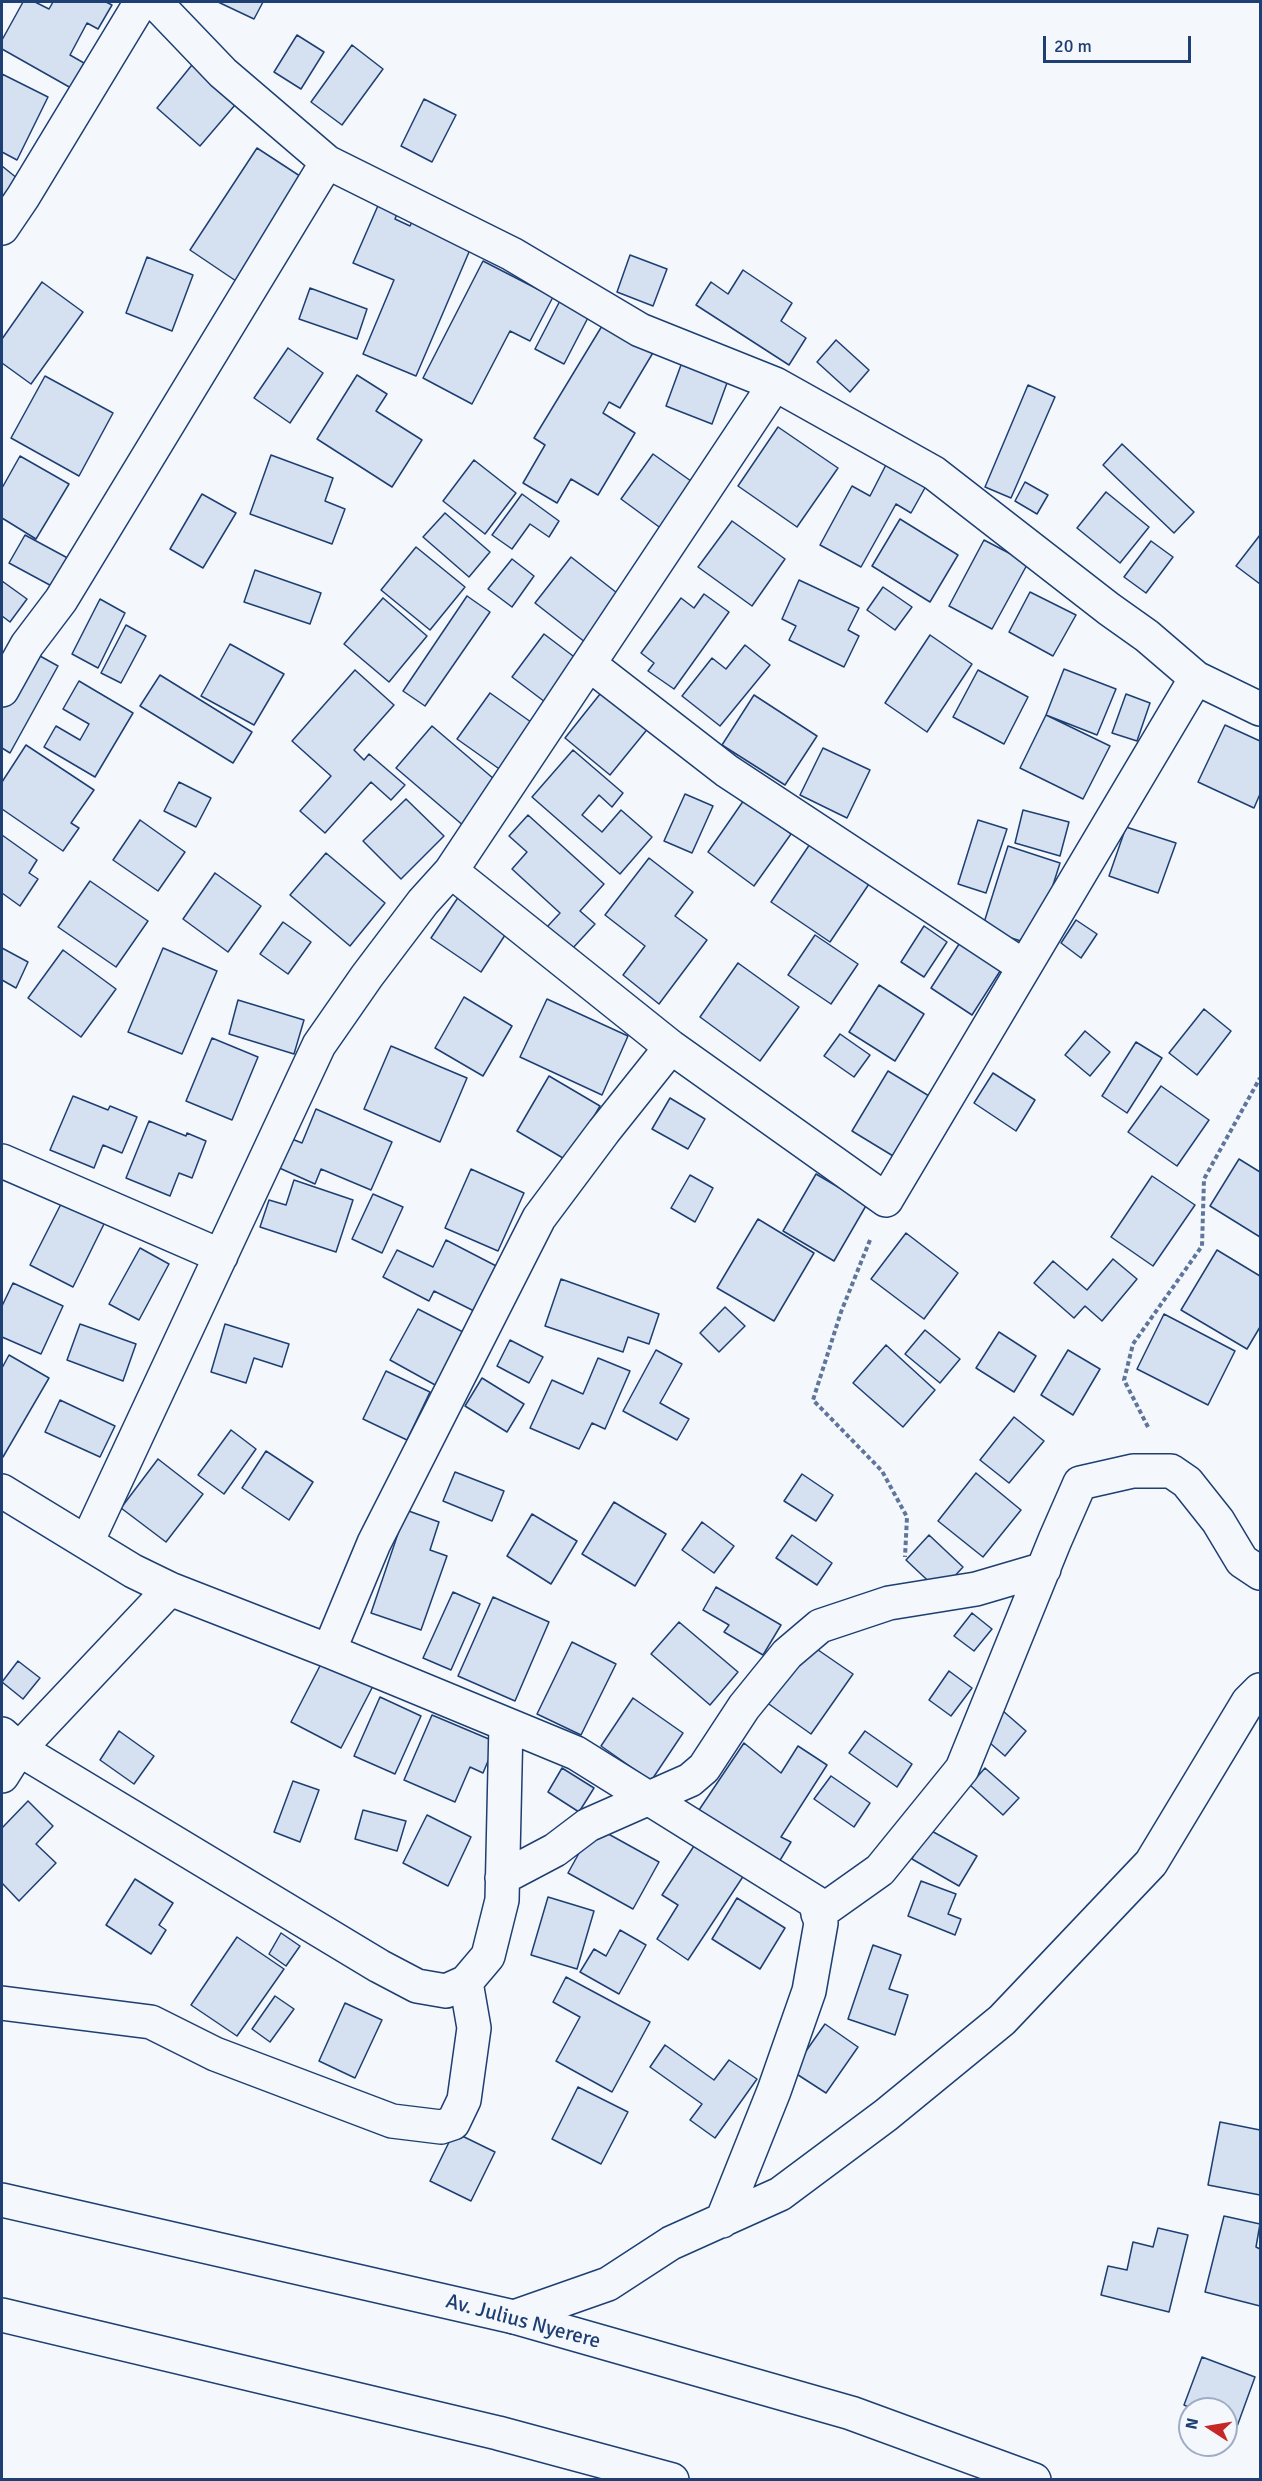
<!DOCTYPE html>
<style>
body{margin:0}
#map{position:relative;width:1262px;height:2481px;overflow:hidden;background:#f4f7fb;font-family:Signika,sans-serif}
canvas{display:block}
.frame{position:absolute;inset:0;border:3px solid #1d3f73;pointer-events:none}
.north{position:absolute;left:1178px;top:2397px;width:60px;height:60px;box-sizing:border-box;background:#f4f7fb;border:2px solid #9eadc5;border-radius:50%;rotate:282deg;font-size:16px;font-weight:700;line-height:24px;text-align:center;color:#1d3f73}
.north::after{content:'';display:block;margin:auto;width:21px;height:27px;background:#c62828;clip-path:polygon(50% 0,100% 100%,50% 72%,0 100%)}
.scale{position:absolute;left:1043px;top:36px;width:148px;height:27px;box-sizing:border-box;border:3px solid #1d3f73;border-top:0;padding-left:8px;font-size:18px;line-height:21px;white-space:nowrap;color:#1d3f73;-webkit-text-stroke:4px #f4f7fb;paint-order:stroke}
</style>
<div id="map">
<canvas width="1262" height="2481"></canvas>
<div class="frame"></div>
<div class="north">N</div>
<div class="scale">20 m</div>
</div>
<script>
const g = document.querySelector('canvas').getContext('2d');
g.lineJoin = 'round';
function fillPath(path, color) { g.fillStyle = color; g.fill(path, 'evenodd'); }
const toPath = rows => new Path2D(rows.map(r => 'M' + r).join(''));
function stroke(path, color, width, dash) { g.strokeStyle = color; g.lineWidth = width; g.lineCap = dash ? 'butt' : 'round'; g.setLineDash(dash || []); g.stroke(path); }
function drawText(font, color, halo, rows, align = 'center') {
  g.font = font + ' Signika,sans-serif'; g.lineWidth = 4.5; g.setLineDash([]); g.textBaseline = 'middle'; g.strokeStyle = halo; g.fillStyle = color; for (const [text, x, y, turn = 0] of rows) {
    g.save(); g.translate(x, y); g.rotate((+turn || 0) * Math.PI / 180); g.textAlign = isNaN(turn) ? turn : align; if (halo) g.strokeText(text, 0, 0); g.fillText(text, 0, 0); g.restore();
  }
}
const building = toPath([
 [23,2,35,2,49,9,53,2,106,2,112,5,98,29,87,23,70,55,84,63,71,88,2,49,2,40,23,2],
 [218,2,263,2,254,19,218,2],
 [297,35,324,52,301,89,274,72,297,35],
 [352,45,383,69,342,125,311,102,352,45],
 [196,60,241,98,200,146,157,108,196,60],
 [2,74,48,97,17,160,2,152,2,74],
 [424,99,456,115,432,162,401,146,424,99],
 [257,148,306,180,239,283,190,250,257,148],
 [2,166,23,183,8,203,2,198,2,166],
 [380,201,399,209,395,219,410,226,416,213,475,238,416,376,363,354,394,280,353,263,380,201],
 [630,255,667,269,653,306,617,292,630,255],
 [147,257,193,275,172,331,126,313,147,257],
 [483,261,553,297,530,341,510,331,472,404,423,378,483,261],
 [743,270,792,303,781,321,806,338,789,365,696,305,711,282,728,294,743,270],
 [42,282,83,312,31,384,2,363,2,339,42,282],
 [310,288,367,309,357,339,299,319,310,288],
 [563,295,592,310,564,364,535,349,563,295],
 [605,321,654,351,620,408,609,402,603,413,635,433,598,495,571,479,557,503,523,483,545,445,534,438,605,321],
 [836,340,869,370,850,392,817,362,836,340],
 [288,348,323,373,290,423,254,398,288,348],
 [685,354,731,372,712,424,666,406,685,354],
 [357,375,387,394,376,411,422,440,392,487,317,439,357,375],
 [45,376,113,413,79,476,11,438,45,376],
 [1028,385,1055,397,1011,498,985,487,1028,385],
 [778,427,838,468,797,527,738,486,778,427],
 [1122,444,1194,512,1174,533,1103,465,1122,444],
 [653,454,698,486,666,532,621,499,653,454],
 [271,455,333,478,325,501,345,509,332,544,250,514,271,455],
 [891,455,931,477,911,513,896,504,861,567,820,545,852,486,870,496,891,455],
 [20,456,69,484,36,539,2,518,2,488,20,456],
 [474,460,516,493,485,534,443,501,474,460],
 [1025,482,1048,495,1037,514,1015,501,1025,482],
 [1106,492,1149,527,1120,563,1077,528,1106,492],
 [202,494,236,513,203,568,170,549,202,494],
 [522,494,559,521,549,537,530,524,512,549,492,535,522,494],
 [445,513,490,552,469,577,423,537,445,513],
 [900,519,958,555,930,602,872,566,900,519],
 [732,521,785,559,752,606,698,567,732,521],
 [25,535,75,562,59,590,9,563,25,535],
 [1260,535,1260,584,1236,566,1260,535],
 [984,540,1028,563,992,629,949,606,984,540],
 [1151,541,1173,557,1146,593,1124,577,1151,541],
 [416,547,465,587,430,630,381,590,416,547],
 [571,557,626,600,590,646,535,603,571,557],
 [512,559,534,576,512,607,488,589,512,559],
 [255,570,321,593,310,624,244,602,255,570],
 [799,580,859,608,848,630,859,636,844,667,789,640,796,626,782,619,799,580],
 [2,581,27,599,10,622,2,616,2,581],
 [883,587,912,607,895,630,867,610,883,587],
 [1030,592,1076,615,1053,656,1009,632,1030,592],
 [704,594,729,612,674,689,648,671,654,663,641,653,681,598,694,608,704,594],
 [467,596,490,612,425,706,403,691,467,596],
 [383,598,427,636,389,682,344,644,383,598],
 [100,599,125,613,98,668,72,654,100,599],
 [126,625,146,636,121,683,101,673,126,625],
 [544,634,581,662,549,705,512,677,544,634],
 [930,635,972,664,927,732,885,703,930,635],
 [230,644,284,674,254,725,201,696,230,644],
 [745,645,770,665,720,726,682,696,712,658,726,669,745,645],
 [31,651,58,666,10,753,2,748,2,704,31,651],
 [1064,669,1116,689,1097,735,1046,715,1064,669],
 [355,670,394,705,354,750,364,760,369,754,405,785,391,800,371,782,325,833,300,811,331,776,292,741,355,670],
 [978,670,1028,697,1004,744,953,717,978,670],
 [160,675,252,732,233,763,140,706,160,675],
 [79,681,133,713,95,777,44,747,56,726,80,740,89,724,63,709,79,681],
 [608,684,654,721,610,775,565,738,608,684],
 [490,693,538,727,505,773,457,739,490,693],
 [1126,694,1150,703,1137,741,1112,733,1126,694],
 [754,695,817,736,785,785,722,745,754,695],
 [1046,715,1110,746,1083,799,1020,768,1046,715],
 [1225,725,1260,741,1260,794,1254,808,1198,782,1225,725],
 [432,726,501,785,465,827,396,768,432,726],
 [26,745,94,790,71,823,79,828,63,851,2,809,2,782,26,745],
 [823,748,870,770,847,818,800,795,823,748],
 [573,750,623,793,612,807,599,795,582,815,602,832,621,810,652,837,620,874,532,797,573,750],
 [179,782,211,798,196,827,164,811,179,782],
 [685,794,713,806,692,853,664,841,685,794],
 [406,799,444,836,401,879,363,841,406,799],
 [744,800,791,834,754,886,708,852,744,800],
 [1023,810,1069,822,1060,856,1015,843,1023,810],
 [528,815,604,884,580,911,595,924,572,949,547,927,560,913,512,869,527,852,509,836,528,815],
 [140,820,185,852,158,891,113,860,140,820],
 [978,820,1007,829,986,893,958,884,978,820],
 [1126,827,1176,843,1158,893,1109,876,1126,827],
 [2,835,37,860,29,873,38,879,20,906,2,893,2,835],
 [812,841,871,881,830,942,771,902,812,841],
 [1008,846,1060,863,1034,945,982,929,1008,846],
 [326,853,385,903,350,946,290,895,326,853],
 [649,858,693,892,675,916,707,940,659,1004,623,975,645,946,605,915,649,858],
 [215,873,261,906,228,952,183,919,215,873],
 [90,881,148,921,116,967,58,927,90,881],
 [459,896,509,929,481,972,431,938,459,896],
 [1076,920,1097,934,1081,958,1061,943,1076,920],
 [283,922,311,942,288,974,260,954,283,922],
 [924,926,947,942,924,977,901,962,924,926],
 [815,935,858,964,831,1004,788,975,815,935],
 [961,941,1002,968,972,1015,931,988,961,941],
 [2,948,28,962,16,988,2,980,2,948],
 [163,948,217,971,182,1054,128,1032,163,948],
 [63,950,116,989,81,1037,28,998,63,950],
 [738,963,799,1007,760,1061,700,1017,738,963],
 [879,985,924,1014,895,1061,849,1032,879,985],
 [464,997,512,1026,483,1076,435,1048,464,997],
 [547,999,628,1036,602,1095,520,1057,547,999],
 [238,1000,304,1020,294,1054,229,1034,238,1000],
 [1204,1009,1231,1031,1197,1075,1169,1053,1204,1009],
 [1085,1031,1110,1052,1090,1076,1065,1055,1085,1031],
 [840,1034,870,1055,854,1077,824,1056,840,1034],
 [212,1038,258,1057,232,1120,186,1101,212,1038],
 [1136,1042,1162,1058,1127,1113,1102,1096,1136,1042],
 [391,1046,467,1078,440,1142,364,1109,391,1046],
 [888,1071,934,1099,898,1159,852,1131,888,1071],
 [993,1073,1035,1100,1016,1131,974,1103,993,1073],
 [549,1076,600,1106,568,1161,517,1131,549,1076],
 [1161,1086,1209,1120,1177,1166,1128,1132,1161,1086],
 [73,1096,108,1110,110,1106,137,1117,122,1153,103,1145,94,1168,50,1150,73,1096],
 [670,1098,705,1119,688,1149,652,1129,670,1098],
 [316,1109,392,1142,371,1190,321,1169,315,1184,275,1166,287,1137,302,1143,316,1109],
 [149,1121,186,1136,187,1133,206,1141,192,1178,179,1173,170,1196,126,1178,149,1121],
 [1239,1159,1260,1172,1260,1237,1210,1206,1239,1159],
 [471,1169,524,1193,498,1251,445,1228,471,1169],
 [816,1174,867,1204,834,1261,783,1231,816,1174],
 [690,1175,713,1188,695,1222,671,1208,690,1175],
 [1152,1176,1195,1205,1153,1266,1111,1237,1152,1176],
 [294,1180,353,1200,336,1252,260,1227,269,1200,286,1205,294,1180],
 [373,1194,403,1207,382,1253,352,1239,373,1194],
 [62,1202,104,1224,73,1287,30,1265,62,1202],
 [758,1219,814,1253,774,1321,717,1288,758,1219],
 [906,1233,958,1273,924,1319,871,1279,906,1233],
 [446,1240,502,1269,480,1314,434,1291,429,1301,383,1277,397,1250,433,1267,446,1240],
 [140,1248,169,1264,139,1320,109,1304,140,1248],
 [1217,1250,1260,1276,1260,1327,1247,1349,1181,1310,1217,1250],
 [1113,1259,1137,1279,1102,1321,1085,1306,1074,1318,1034,1283,1053,1261,1087,1290,1113,1259],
 [561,1279,659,1314,649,1344,628,1337,623,1352,545,1326,561,1279],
 [13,1283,63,1306,41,1354,2,1337,2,1306,13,1283],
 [725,1307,745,1326,719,1352,700,1333,725,1307],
 [418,1309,465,1333,437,1386,390,1360,418,1309],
 [1164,1314,1235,1351,1208,1405,1137,1369,1164,1314],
 [80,1324,136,1344,123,1381,67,1360,80,1324],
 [225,1324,289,1344,282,1367,254,1358,246,1383,211,1372,225,1324],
 [925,1330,960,1359,940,1383,905,1354,925,1330],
 [999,1332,1036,1356,1014,1392,976,1368,999,1332],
 [510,1340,543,1357,529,1383,497,1366,510,1340],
 [886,1345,935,1390,903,1427,853,1383,886,1345],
 [656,1350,682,1364,660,1403,689,1419,677,1440,623,1411,656,1350],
 [1068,1350,1100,1369,1073,1415,1041,1395,1068,1350],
 [9,1355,49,1378,3,1457,2,1456,2,1368,9,1355],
 [598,1358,630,1371,605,1429,592,1423,579,1449,530,1428,552,1380,583,1394,598,1358],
 [386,1371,430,1392,407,1440,363,1419,386,1371],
 [482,1378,524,1404,507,1432,465,1406,482,1378],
 [60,1400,115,1426,100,1457,45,1432,60,1400],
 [1014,1417,1044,1441,1009,1483,980,1460,1014,1417],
 [231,1430,256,1449,224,1494,198,1475,231,1430],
 [266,1451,313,1482,289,1520,242,1488,266,1451],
 [158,1459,203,1494,166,1542,121,1508,158,1459],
 [455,1472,504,1491,492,1521,443,1501,455,1472],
 [976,1473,1021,1510,983,1557,938,1521,976,1473],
 [802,1474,833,1495,816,1521,784,1501,802,1474],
 [614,1502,666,1534,635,1586,582,1554,614,1502],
 [406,1510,439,1522,430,1550,447,1556,421,1630,371,1613,406,1510],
 [532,1514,577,1541,551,1584,507,1556,532,1514],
 [702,1522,734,1546,714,1573,682,1550,702,1522],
 [792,1535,832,1563,817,1585,776,1558,792,1535],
 [929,1535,963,1567,940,1592,906,1560,929,1535],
 [716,1587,781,1625,763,1655,724,1632,729,1625,703,1610,716,1587],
 [453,1592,480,1604,451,1670,423,1658,453,1592],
 [493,1597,549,1622,515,1701,458,1676,493,1597],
 [972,1613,992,1629,974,1651,954,1636,972,1613],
 [679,1622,738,1672,710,1705,651,1654,679,1622],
 [572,1642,616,1664,581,1735,537,1714,572,1642],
 [808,1643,853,1674,811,1734,766,1702,808,1643],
 [323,1660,373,1686,341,1748,291,1722,323,1660],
 [18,1661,40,1678,23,1699,2,1682,18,1661],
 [949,1671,972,1688,951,1716,929,1700,949,1671],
 [380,1697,421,1716,395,1774,354,1756,380,1697],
 [633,1698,683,1733,651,1781,601,1746,633,1698],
 [1003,1711,1026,1731,1005,1756,983,1737,1003,1711],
 [432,1715,496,1742,483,1773,470,1767,455,1802,404,1780,432,1715],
 [119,1731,154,1756,134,1784,100,1760,119,1731],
 [865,1731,912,1764,897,1787,849,1753,865,1731],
 [744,1743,781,1773,798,1746,827,1765,781,1837,791,1842,776,1867,695,1816,744,1743],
 [562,1768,594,1788,579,1812,548,1792,562,1768],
 [985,1768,1019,1798,1003,1815,970,1785,985,1768],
 [831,1776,870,1803,854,1827,814,1799,831,1776],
 [293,1781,319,1790,300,1842,274,1832,293,1781],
 [28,1801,53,1826,36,1844,56,1863,19,1901,2,1883,2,1828,28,1801],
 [363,1810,406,1821,397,1851,355,1839,363,1810],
 [427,1815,471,1837,448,1886,403,1863,427,1815],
 [594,1826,659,1862,633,1909,568,1873,594,1826],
 [928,1829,977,1856,959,1886,912,1859,928,1829],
 [694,1846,750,1866,688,1960,657,1939,678,1905,662,1895,694,1846],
 [135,1879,173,1903,159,1925,166,1930,151,1954,106,1925,135,1879],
 [921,1881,956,1894,948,1914,961,1919,955,1935,908,1916,921,1881],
 [548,1897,594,1911,577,1969,531,1955,548,1897],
 [737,1898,785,1928,760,1969,712,1939,737,1898],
 [620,1930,646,1945,619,1994,580,1972,594,1949,606,1956,620,1930],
 [281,1933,300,1946,286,1966,269,1954,281,1933],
 [237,1937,284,1969,237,2036,191,2005,237,1937],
 [873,1945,901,1955,889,1989,908,1995,895,2035,848,2019,873,1945],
 [566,1977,650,2022,612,2092,556,2061,580,2017,553,2002,566,1977],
 [275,1996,294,2009,270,2042,252,2029,275,1996],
 [345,2003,382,2020,355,2078,319,2061,345,2003],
 [825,2024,858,2047,826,2093,792,2071,825,2024],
 [665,2045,714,2080,729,2060,757,2079,715,2138,690,2120,702,2104,650,2067,665,2045],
 [578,2087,628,2112,601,2164,552,2139,578,2087],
 [1220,2122,1260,2130,1260,2195,1208,2185,1220,2122],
 [454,2132,495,2152,471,2201,430,2181,454,2132],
 [1224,2216,1260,2224,1256,2247,1260,2249,1260,2306,1205,2292,1224,2216],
 [1158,2228,1188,2235,1169,2312,1101,2295,1108,2266,1127,2270,1133,2242,1153,2247,1158,2228],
 [1202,2357,1255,2377,1231,2443,1226,2441,1226,2409,1193,2409,1184,2405,1202,2357]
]);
const path = toPath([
 [870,1240,841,1312,813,1400,882,1471,907,1517,905,1557],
 [1148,1427,1124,1380,1133,1344,1202,1246,1204,1179,1260,1078]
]);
const minor = toPath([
 [155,2,223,73,327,162,512,254,640,330,775,384,934,473,1109,609,1147,636,1196,678,1260,709],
 [2,228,23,197,141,2],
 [589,664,727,771,1023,966],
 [2,690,27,645,61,600,327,162],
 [451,871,671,1047,886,1200,1196,678],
 [2,1161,221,1256],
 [2,1491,133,1571,170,1589,329,1651,576,1753,815,1902,821,1923,809,1991,774,2091,722,2221],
 [87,1542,319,1045,367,976,423,902,451,871,775,384],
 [329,1651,374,1543,539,1218,604,1131,671,1047],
 [2,1734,19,1749,379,1966,417,1986,446,1991,466,1982,488,1956,502,1900,506,1724],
 [2,1776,19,1749,170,1589],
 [502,1878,555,1850,588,1825,690,1780,704,1768,744,1707,787,1654,820,1626,889,1603,976,1589,1044,1569],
 [818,1914,880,1870,962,1769,1055,1540,1080,1483,1133,1471,1171,1471,1187,1482,1218,1521,1242,1561,1260,1573],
 [2,2003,151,2022,215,2054,392,2121,441,2127,453,2123,464,2100,474,2028,466,1982],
 [514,2317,608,2284,671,2243,780,2194,886,2115,1002,2020,1151,1863,1248,1702,1260,1690]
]);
const secondary = toPath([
 [2,2200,514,2317,851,2413,1034,2480],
 [2,2315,498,2433,672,2480]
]);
const streetNames = [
 ["Av. Julius Nyerere",523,2322,15]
];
fillPath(building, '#d5e0f0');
stroke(building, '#1d3f73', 1.5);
stroke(minor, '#1d3f73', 36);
stroke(secondary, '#1d3f73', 36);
stroke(path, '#5e769c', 4, [4.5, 3]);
stroke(minor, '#f4f7fb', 33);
stroke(secondary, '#f4f7fb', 33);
drawText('21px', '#1d3f73', '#f4f7fb', streetNames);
</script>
